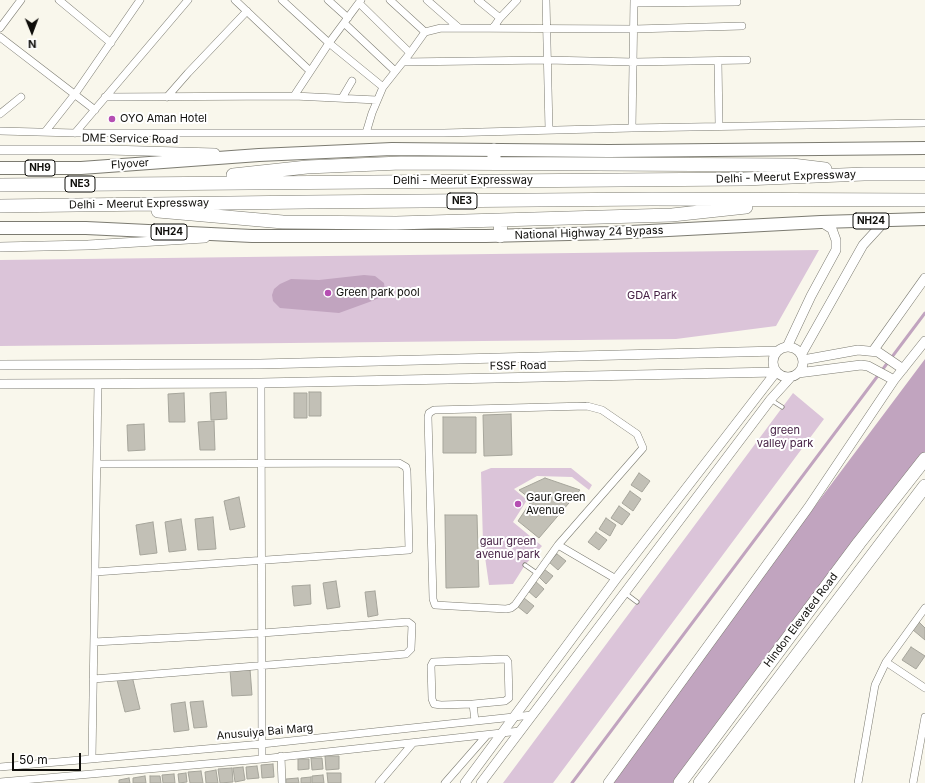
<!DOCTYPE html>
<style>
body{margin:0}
#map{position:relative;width:925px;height:783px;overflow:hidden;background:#f9f7ec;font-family:Inter,sans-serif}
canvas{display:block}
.north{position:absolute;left:12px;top:12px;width:40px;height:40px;-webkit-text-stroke:3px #fff;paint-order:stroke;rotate:179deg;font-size:11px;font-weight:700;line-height:16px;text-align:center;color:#0f0e0b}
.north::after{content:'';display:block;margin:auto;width:14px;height:18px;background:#0f0e0b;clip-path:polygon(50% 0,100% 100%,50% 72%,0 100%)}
.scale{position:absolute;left:12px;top:753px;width:69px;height:18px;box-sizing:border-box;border:2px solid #0f0e0b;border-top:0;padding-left:5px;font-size:12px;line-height:14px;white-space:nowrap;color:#0f0e0b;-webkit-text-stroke:3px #fff;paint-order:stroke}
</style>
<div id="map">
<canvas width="925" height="783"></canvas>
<div class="north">N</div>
<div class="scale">50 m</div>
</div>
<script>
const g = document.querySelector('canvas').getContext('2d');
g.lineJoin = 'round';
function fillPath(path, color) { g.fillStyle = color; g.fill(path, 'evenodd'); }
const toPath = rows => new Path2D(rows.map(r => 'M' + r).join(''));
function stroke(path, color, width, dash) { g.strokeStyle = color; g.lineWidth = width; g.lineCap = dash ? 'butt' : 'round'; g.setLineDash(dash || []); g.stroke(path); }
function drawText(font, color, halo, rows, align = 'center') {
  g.font = font + ' Inter,sans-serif'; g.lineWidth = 4; g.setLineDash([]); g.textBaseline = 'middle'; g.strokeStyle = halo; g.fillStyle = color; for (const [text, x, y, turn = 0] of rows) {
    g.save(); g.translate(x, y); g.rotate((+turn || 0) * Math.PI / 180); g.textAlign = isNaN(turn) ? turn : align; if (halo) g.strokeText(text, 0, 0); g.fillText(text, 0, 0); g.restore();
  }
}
const green = toPath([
 [819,250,776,326,676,339,0,346,0,260],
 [793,393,824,419,553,783,503,783],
 [491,468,571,468,592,485,589,490,572,477,537,476,514,489,527,500,513,522,542,546,525,565,513,584,489,585,483,543,481,472]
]);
const water = toPath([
 [364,275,375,276,384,283,385,291,381,297,372,301,339,313,280,308,273,301,272,295,274,289,280,284,291,279,319,280],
 [925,359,925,462,687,783,610,783,711,645]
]);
const stream = toPath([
 [572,783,925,313]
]);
const building = toPath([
 [226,392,227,419,211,420,210,393,226,392],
 [309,392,321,392,321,416,309,416,309,392],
 [184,393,185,422,169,422,168,394,184,393],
 [294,393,307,393,307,418,294,418,294,393],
 [511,414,512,455,484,456,483,415,511,414],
 [443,417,476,417,476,453,443,453,443,417],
 [214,421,215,450,200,450,198,422,214,421],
 [144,424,145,450,128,451,127,425,144,424],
 [639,473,650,481,642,492,631,485,639,473],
 [545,478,580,490,539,538,518,521,532,500,519,490,545,478],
 [630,491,641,499,633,511,622,503,630,491],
 [239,497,245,527,230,530,224,501,239,497],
 [619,506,630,514,622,525,611,518,619,506],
 [445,515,477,515,479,587,446,588,445,515],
 [213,517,216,549,198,550,195,519,213,517],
 [606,518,616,525,610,536,599,529,606,518],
 [181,519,186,550,169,552,165,522,181,519],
 [153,522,157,553,140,555,136,525,153,522],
 [596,532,607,540,599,550,588,542,596,532],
 [557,554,566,561,558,570,549,562,557,554],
 [544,569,553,576,546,584,538,576,544,569],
 [336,581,340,607,327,609,323,583,336,581],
 [535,581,544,589,536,598,527,590,535,581],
 [310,585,311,604,294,606,292,586,310,585],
 [375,591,378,615,368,617,365,592,375,591],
 [524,598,534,606,527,614,517,606,524,598],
 [919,622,925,628,925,640,913,630,919,622],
 [911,647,925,656,916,669,902,660,911,647],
 [250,669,252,695,232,696,230,670,250,669],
 [132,676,140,709,125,712,117,680,132,676],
 [203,701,207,727,194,728,190,702,203,701],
 [185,702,189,730,174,732,171,704,185,702],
 [325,756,339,756,339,769,326,770,325,756],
 [311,758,322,758,323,769,312,770,311,758],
 [298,759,309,759,309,769,298,770,298,759],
 [273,764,274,777,262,778,261,765,273,764],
 [257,766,259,778,247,779,246,767,257,766],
 [243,767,245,780,235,782,233,768,243,767],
 [232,768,233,782,220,783,218,769,232,768],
 [216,770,218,783,206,783,205,772,216,770],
 [201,771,203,783,190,783,188,772,201,771],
 [186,773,187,782,179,783,178,774,186,773],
 [327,773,341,773,341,783,328,783,327,773],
 [174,774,175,783,163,783,162,775,174,774],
 [323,775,324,783,312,783,312,776,323,775],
 [145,776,146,783,133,783,133,778,145,776],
 [150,776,160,776,161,783,150,783,150,776],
 [311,777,311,783,301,783,301,778,311,777],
 [129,778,130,783,119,783,119,780,129,778],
 [298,778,299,783,286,783,286,779,298,778]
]);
const service = toPath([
 [771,400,782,407],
 [525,565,538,574],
 [625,593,637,602]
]);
const minor = toPath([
 [59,0,111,43],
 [235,0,310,71],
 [282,0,329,43,383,87],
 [328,0,348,18],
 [390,0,425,32],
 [427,0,459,28],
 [478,0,500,18],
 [546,0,549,130],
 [359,3,410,53],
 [634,3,737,2],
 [344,23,395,71],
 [0,28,21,0],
 [493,28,500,18,517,0],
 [0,37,95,110],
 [718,61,719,126],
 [403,62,546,60,634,62,747,60],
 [294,96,329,43,361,0],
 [105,97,294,96,377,100],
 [167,97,188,73,247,11],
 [342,98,352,81],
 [0,114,21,97],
 [632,128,634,0],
 [0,131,75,133,444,133,632,128,925,123],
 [45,132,75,94,140,0],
 [75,133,188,0],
 [366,133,372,113,383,87,410,53,425,32,441,28,634,29,742,26],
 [261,383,262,759],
 [587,406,602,410,637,434,643,448,558,545,515,605,511,608,506,609,435,605,433,599,428,417,429,413,434,410,587,406],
 [558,545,616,579],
 [95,572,409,550,407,471,406,467,399,463,97,464],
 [886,662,925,688],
 [93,679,406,654,411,649,412,625,408,622,262,633,94,642],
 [473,704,441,705,434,704,432,699,431,666,433,662,506,659,508,662,509,698,505,701,473,704,475,721],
 [281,756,282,783],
 [92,758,98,384],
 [0,767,262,744,532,715],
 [0,782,262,759,520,731],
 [379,783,413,743],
 [445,783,487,735],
 [858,783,875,685,886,662,925,608],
 [913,783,925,717]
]);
const tertiary = toPath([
 [0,150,109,150,215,153],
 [0,247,88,245,205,238],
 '773 362a15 15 0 1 1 30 0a15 15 0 1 1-30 0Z',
 [787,347,811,296,836,250,836,240,832,229,821,222],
 [873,351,925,278],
 [801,355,863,245,885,221],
 [803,360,858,350,878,352,903,369],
 [0,365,260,364,778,351],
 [798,373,861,365,868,366,894,380],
 [0,384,261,383,776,372],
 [465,783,616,579,776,372],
 [481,783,771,399,790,378],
 [608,783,808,508,894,380,925,341]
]);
const trunk = toPath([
 [0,168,81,168,259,155,392,149,609,151,925,148],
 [0,228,86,228,252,236,486,236,611,233,821,222,925,219]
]);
const motorway = toPath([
 [494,150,494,163],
 [233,175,307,167,401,163,792,165,825,169],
 [0,185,744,179,864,174,925,174],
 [0,206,307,202,652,199,925,200],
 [158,211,283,222,396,223,672,215,746,207],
 [500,236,501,220],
 [680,783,859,543,925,459],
 [700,783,925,486]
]);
const markers = [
 [112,119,4,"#b54eb2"],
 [328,293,4,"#b54eb2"],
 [518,504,4,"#b54eb2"]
];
const shields = [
 [40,168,30],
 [80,184,30],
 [462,201,30],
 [871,221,36],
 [169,232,36]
];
const shieldNames = [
 ["NH9",40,168],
 ["NE3",80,184],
 ["NE3",462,201],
 ["NH24",871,221],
 ["NH24",169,232]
];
const poiNames = [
 ["OYO Aman Hotel",120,119],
 ["Green park pool",336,293],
 ["Gaur Green",526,498],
 ["Avenue",526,511]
];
const streetNames = [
 ["DME Service Road",130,139,1],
 ["Flyover",130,164,-4],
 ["Delhi - Meerut Expressway",786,177,-2],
 ["Delhi - Meerut Expressway",463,181],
 ["Delhi - Meerut Expressway",139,204,-1],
 ["National Highway 24 Bypass",589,233,-2],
 ["FSSF Road",518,366,-1],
 ["Hindon Elevated Road",801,620,-53],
 ["Anusuiya Bai Marg",265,732,-5]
];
const parkNames = [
 ["GDA Park",652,296],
 ["green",785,431],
 ["valley park",785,444],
 ["gaur green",508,542],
 ["avenue park",508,555]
];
fillPath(green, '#dbc4d9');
fillPath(water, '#c1a4bf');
stroke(stream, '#c1a4bf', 3);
fillPath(building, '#c2c0b6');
stroke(building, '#a6a59b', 1);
stroke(service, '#7c7b71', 5);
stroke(minor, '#7c7b71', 8);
stroke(tertiary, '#7c7b71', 10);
stroke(trunk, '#7c7b71', 14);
stroke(motorway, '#7c7b71', 14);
stroke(service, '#fff', 3.5);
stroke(minor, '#fff', 7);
stroke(tertiary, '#fff', 9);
stroke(trunk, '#fff', 12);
stroke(motorway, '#fff', 13);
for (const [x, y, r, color] of markers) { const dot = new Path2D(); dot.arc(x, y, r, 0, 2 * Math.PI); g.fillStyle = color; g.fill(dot); stroke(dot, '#fff', 1.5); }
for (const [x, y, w] of shields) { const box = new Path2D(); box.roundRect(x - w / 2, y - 8, w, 16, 3); g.fillStyle = '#fff'; g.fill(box); stroke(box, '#0f0e0b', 1); }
drawText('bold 10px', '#0f0e0b', null, shieldNames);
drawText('11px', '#0f0e0b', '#fff', poiNames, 'left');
drawText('11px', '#0f0e0b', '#fff', streetNames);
drawText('11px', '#452044', '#fff', parkNames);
</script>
